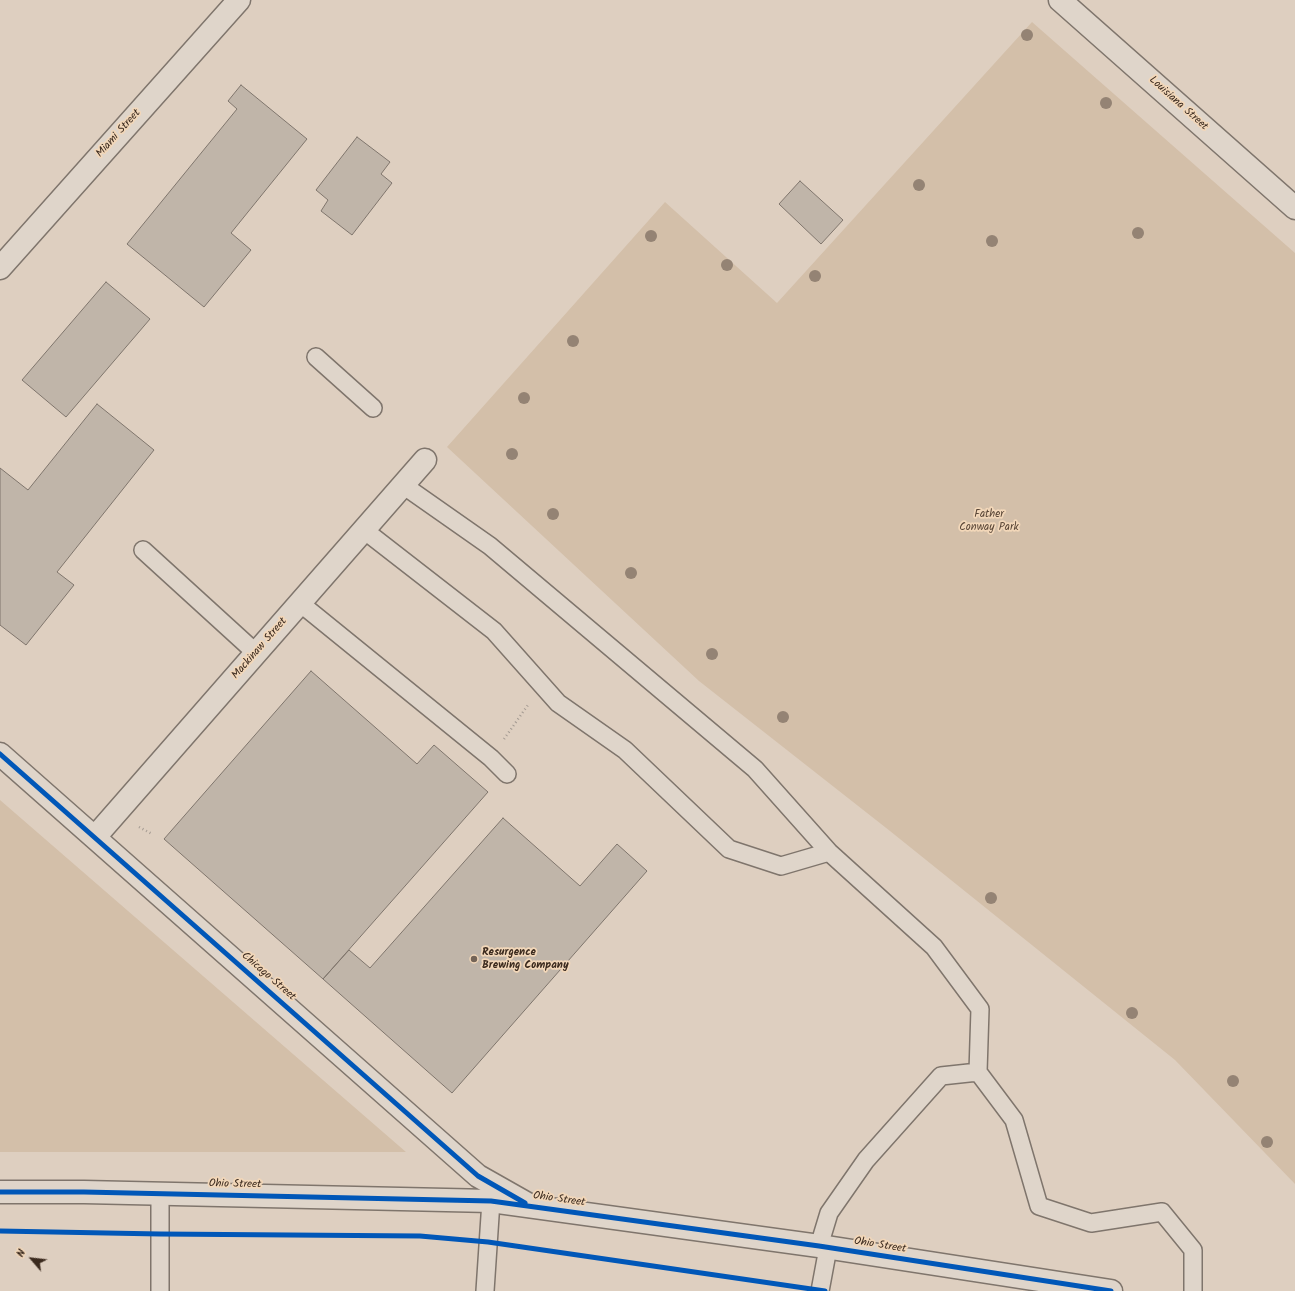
<!DOCTYPE html>
<style>
body{margin:0}
#map{position:relative;width:1295px;height:1291px;overflow:hidden;background:#decfc0;font-family:Kalam,sans-serif}
canvas{display:block}
.north{position:absolute;left:12px;top:1239px;width:40px;height:40px;-webkit-text-stroke:3px #f2d7b9;paint-order:stroke;rotate:298deg;font-size:11px;font-weight:700;line-height:16px;text-align:center;color:#3b2a1e}
.north::after{content:'';display:block;margin:auto;width:14px;height:18px;background:#3b2a1e;clip-path:polygon(50% 0,100% 100%,50% 72%,0 100%)}
</style>
<div id="map">
<canvas width="1295" height="1291"></canvas>
<div class="north">N</div>
</div>
<script>
const g = document.querySelector('canvas').getContext('2d');
g.lineJoin = 'round';
function fillPath(path, color) { g.fillStyle = color; g.fill(path, 'evenodd'); }
const toPath = rows => new Path2D(rows.map(r => 'M' + r).join(''));
function stroke(path, color, width, dash) { g.strokeStyle = color; g.lineWidth = width; g.lineCap = dash ? 'butt' : 'round'; g.setLineDash(dash || []); g.stroke(path); }
function drawText(font, color, halo, rows, align = 'center') {
  g.font = font + ' Kalam,sans-serif'; g.lineWidth = 3.5; g.setLineDash([]); g.textBaseline = 'middle'; g.strokeStyle = halo; g.fillStyle = color; for (const [text, x, y, turn = 0] of rows) {
    g.save(); g.translate(x, y); g.rotate((+turn || 0) * Math.PI / 180); g.textAlign = isNaN(turn) ? turn : align; if (halo) g.strokeText(text, 0, 0); g.fillText(text, 0, 0); g.restore();
  }
}
const green = toPath([
 [1032,22,1295,253,1295,1184,1175,1060,890,831,699,681,447,447,665,202,777,303],
 [0,800,406,1152,0,1152]
]);
const building = toPath([
 [241,85,307,139,231,233,251,250,204,307,127,244,237,109,228,101,241,85],
 [357,137,390,162,381,174,392,183,352,235,321,211,328,200,316,190,357,137],
 [800,181,843,220,821,244,779,204,800,181],
 [106,282,150,319,66,417,22,380,106,282],
 [97,404,154,450,57,572,74,585,26,645,0,625,0,468,28,490,97,404],
 [311,671,417,764,434,745,488,792,323,979,164,839,311,671],
 [503,818,580,886,617,844,647,871,452,1093,323,979,349,950,370,968,503,818]
]);
const path = toPath([
 [504,739,528,705],
 [139,827,152,834]
]);
const lane = toPath([
 [316,357,373,408],
 [403,485,490,546,755,769,829,852,934,947,980,1009,978,1072],
 [364,530,494,631,558,703,625,750,729,849,781,866,829,852],
 [143,550,256,653],
 [300,603,491,758,507,774],
 [819,1246,829,1213,866,1160,941,1076,978,1072,1014,1120,1039,1206,1091,1223,1162,1212,1193,1250,1193,1291],
 [160,1291,160,1194],
 [485,1291,491,1201],
 [820,1291,828,1248]
]);
const street = toPath([
 [0,268,239,0],
 [0,754,478,1176,531,1206],
 [95,837,425,460]
]);
const secondary = toPath([
 [1060,0,1295,208],
 [0,1192,84,1192,491,1201,819,1246,1111,1291]
]);
const cycleway = toPath([
 [0,754,478,1176,525,1203],
 [0,1192,84,1192,491,1201,819,1246,1111,1291],
 [0,1231,160,1234,420,1236,488,1242,825,1291]
]);
const trees = [
 [1027,35],
 [1106,103],
 [919,185],
 [1138,233],
 [651,236],
 [992,241],
 [727,265],
 [815,276],
 [573,341],
 [524,398],
 [512,454],
 [553,514],
 [631,573],
 [712,654],
 [783,717],
 [991,898],
 [1132,1013],
 [1233,1081],
 [1267,1142]
];
const markers = [
 [474,959,4,"#746457"]
];
const streetNames = [
 ["Louisiana Street",1178,104,42],
 ["Miami Street",119,134,-48],
 ["Mackinaw Street",260,649,-49],
 ["Chicago Street",268,977,41],
 ["Ohio Street",235,1185,1],
 ["Ohio Street",559,1200,8],
 ["Ohio Street",880,1246,9]
];
const parkNames = [
 ["Father",989,515],
 ["Conway Park",989,528]
];
const poiNames = [
 ["Resurgence",482,953],
 ["Brewing Company",482,966]
];
fillPath(green, '#d3bfa9');
fillPath(building, '#c0b5a9');
stroke(building, '#7f756c', 1);
stroke(lane, '#7f756c', 20);
stroke(street, '#7f756c', 25);
stroke(secondary, '#7f756c', 25);
stroke(path, '#a49b92', 2.5, [1, 3]);
stroke(lane, '#dfd5ca', 17);
stroke(street, '#dfd5ca', 22);
stroke(secondary, '#dfd5ca', 22);
stroke(cycleway, '#0057b8', 5);
g.fillStyle = '#948374';
for (const [x, y] of trees) { g.beginPath(); g.arc(x, y, 6, 0, 2 * Math.PI); g.fill(); }
for (const [x, y, r, color] of markers) { const dot = new Path2D(); dot.arc(x, y, r, 0, 2 * Math.PI); g.fillStyle = color; g.fill(dot); stroke(dot, '#f2d7b9', 1.5); }
drawText('11px', '#3b2a1e', '#f2d7b9', streetNames);
drawText('11px', '#584536', '#f2d7b9', parkNames);
drawText('bold 11px', '#3b2a1e', '#f2d7b9', poiNames, 'left');
</script>
